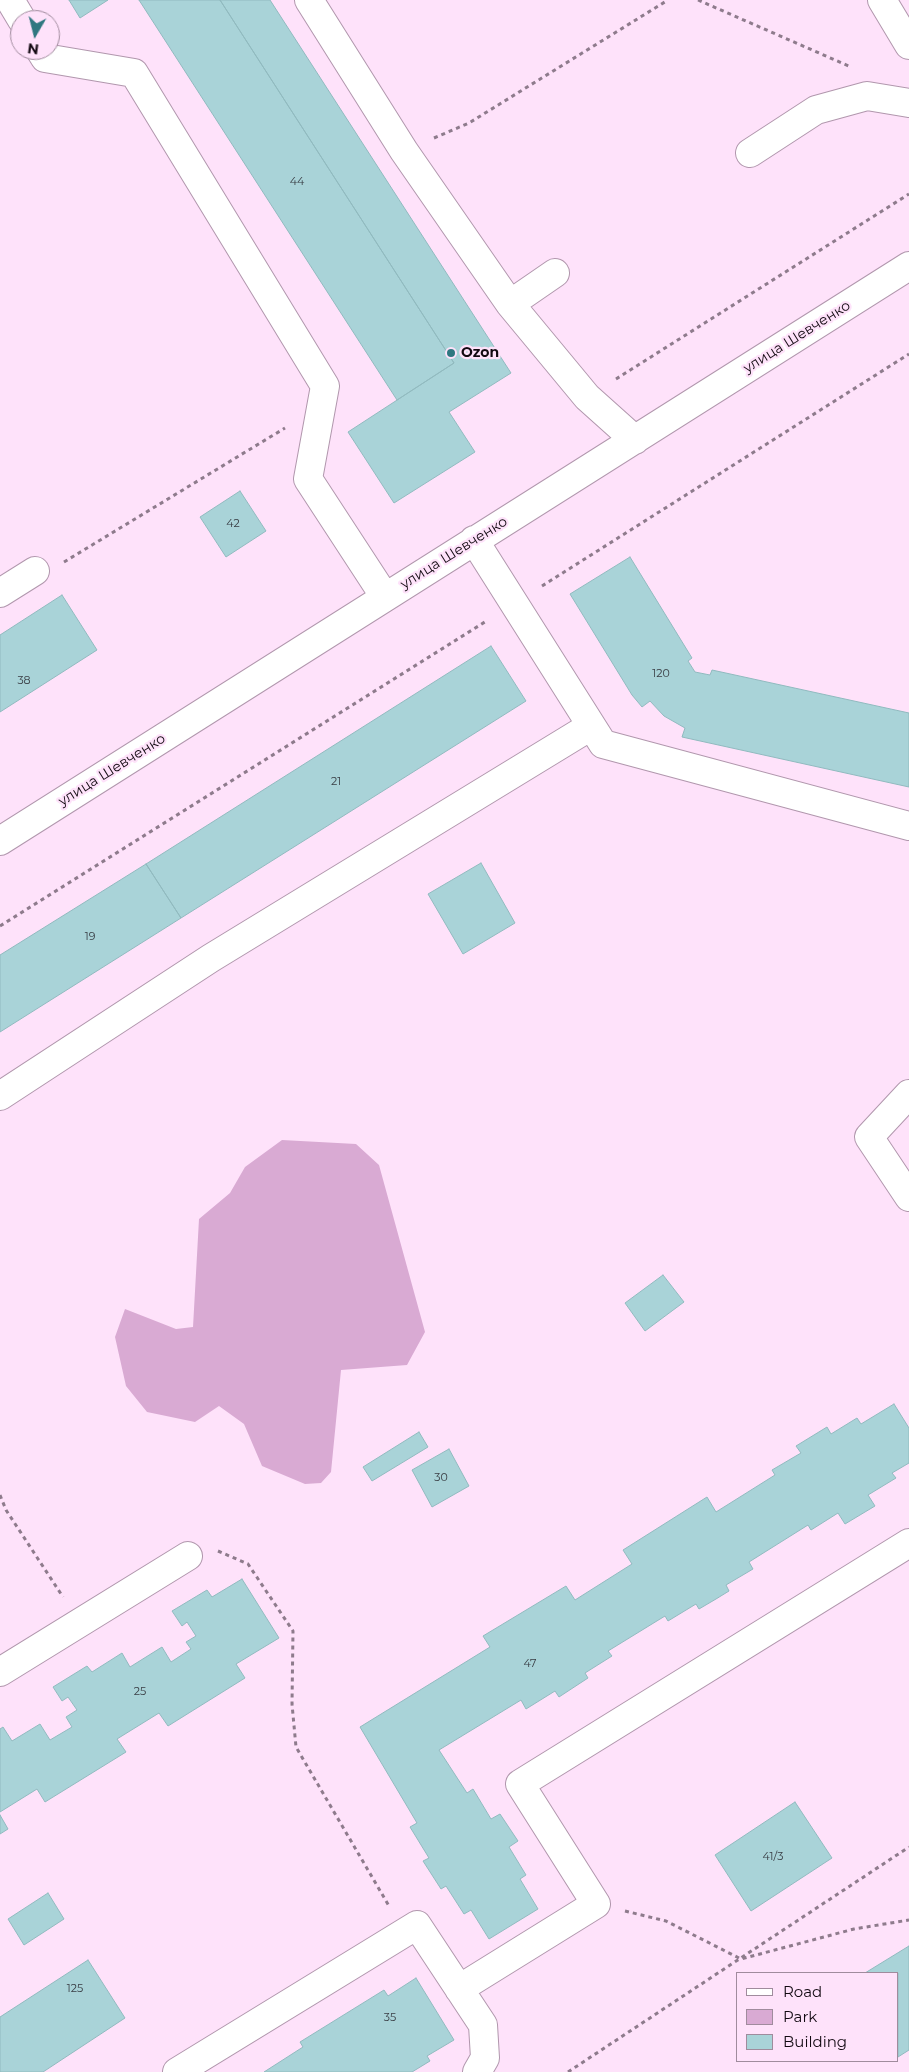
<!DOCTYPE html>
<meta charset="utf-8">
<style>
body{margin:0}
#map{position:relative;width:909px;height:2072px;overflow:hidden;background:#fee2fa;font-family:Montserrat,sans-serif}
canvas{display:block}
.legend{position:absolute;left:736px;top:1972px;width:162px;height:90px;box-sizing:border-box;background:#fee2fa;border:1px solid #a08b9d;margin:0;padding:6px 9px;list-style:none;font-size:15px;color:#120911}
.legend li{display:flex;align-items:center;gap:10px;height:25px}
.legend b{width:25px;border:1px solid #a08b9d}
.north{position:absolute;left:10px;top:10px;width:50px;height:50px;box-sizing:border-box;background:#fee2fa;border:1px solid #a08b9d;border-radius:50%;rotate:188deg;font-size:14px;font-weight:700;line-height:20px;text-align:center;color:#120911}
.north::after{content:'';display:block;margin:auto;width:18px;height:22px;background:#2f7780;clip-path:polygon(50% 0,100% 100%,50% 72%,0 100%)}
</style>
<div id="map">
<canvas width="909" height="2072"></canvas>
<ul class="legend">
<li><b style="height:6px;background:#fff"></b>Road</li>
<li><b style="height:14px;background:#d9aad3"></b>Park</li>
<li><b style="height:14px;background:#a9d3d8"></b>Building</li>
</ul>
<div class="north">N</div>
</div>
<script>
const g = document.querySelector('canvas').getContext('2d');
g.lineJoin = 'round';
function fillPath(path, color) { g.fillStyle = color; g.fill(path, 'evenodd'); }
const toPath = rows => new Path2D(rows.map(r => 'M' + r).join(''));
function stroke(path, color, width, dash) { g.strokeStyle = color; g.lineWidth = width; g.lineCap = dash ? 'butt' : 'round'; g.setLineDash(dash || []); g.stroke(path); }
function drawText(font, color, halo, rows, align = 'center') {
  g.font = font + ' Montserrat,sans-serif'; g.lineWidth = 4.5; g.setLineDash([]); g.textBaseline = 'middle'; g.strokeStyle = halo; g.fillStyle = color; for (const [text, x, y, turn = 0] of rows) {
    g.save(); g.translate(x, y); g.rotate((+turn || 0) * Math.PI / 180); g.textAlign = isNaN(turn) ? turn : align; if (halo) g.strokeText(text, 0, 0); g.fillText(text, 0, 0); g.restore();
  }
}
const green = toPath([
 [282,1140,356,1144,379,1165,425,1332,407,1365,341,1370,331,1472,321,1483,305,1484,262,1466,244,1424,219,1406,195,1422,147,1412,126,1386,115,1337,125,1309,176,1329,193,1327,199,1219,230,1193,245,1167]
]);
const building = toPath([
 [69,0,108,0,80,18,69,0],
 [139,0,220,0,454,363,397,400,139,0],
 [220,0,270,0,511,373,449,412,475,452,394,503,348,432,454,363,220,0],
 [240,491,266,531,226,557,200,517,240,491],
 [630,557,692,658,688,661,695,672,710,675,712,670,909,713,909,787,682,737,685,728,664,716,650,701,642,707,632,695,570,594,630,557],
 [62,595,97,650,0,712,0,635,62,595],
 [491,646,526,701,181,918,146,864,491,646],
 [481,863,515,923,463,954,428,894,481,863],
 [146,864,181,918,0,1032,0,955,146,864],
 [663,1275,684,1302,645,1331,625,1303,663,1275],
 [894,1404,909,1428,909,1463,892,1473,896,1478,868,1495,875,1506,845,1524,838,1513,811,1530,808,1525,749,1562,753,1569,726,1585,729,1591,716,1599,699,1609,696,1604,668,1621,665,1616,608,1651,612,1656,585,1673,588,1678,559,1697,555,1691,526,1709,521,1700,439,1750,467,1793,473,1789,491,1819,500,1814,518,1841,509,1847,526,1875,520,1879,538,1909,489,1939,471,1910,464,1914,446,1886,441,1889,423,1861,429,1858,410,1827,417,1823,360,1727,490,1647,483,1636,566,1586,575,1600,632,1564,623,1550,707,1497,716,1512,775,1475,772,1470,801,1453,796,1446,827,1427,831,1434,857,1418,861,1424,894,1404],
 [419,1432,428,1447,372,1481,363,1467,419,1432],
 [449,1449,469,1486,432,1507,412,1470,449,1449],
 [242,1579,279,1638,236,1664,245,1678,168,1726,159,1713,117,1739,126,1752,45,1802,37,1789,0,1812,0,1729,3,1727,12,1741,40,1724,50,1740,72,1727,66,1717,77,1710,68,1697,62,1701,53,1687,87,1666,92,1672,122,1653,130,1667,162,1647,171,1662,191,1649,186,1642,196,1636,187,1622,182,1626,172,1611,207,1590,212,1597,242,1579],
 [795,1802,832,1858,751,1911,715,1855,795,1802],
 [0,1815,8,1829,0,1834,0,1815],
 [48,1893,64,1919,24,1945,8,1919,48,1893],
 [909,1946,909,2050,898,2057,898,1973,865,1973,909,1946],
 [88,1960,125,2018,43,2072,0,2072,0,2017,88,1960],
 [416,1978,454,2040,427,2056,430,2061,412,2072,264,2072,303,2047,300,2042,384,1990,388,1996,416,1978]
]);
const path = toPath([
 [698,0,851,67],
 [434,138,469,123,668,0],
 [616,379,909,194],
 [64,562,285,428],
 [542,586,909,354],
 [0,926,488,620],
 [0,1495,6,1510,63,1597],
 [218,1551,248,1564,293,1631,292,1704,296,1747,389,1906],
 [625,1911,666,1921,741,1959,854,1929,909,1920],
 [568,2072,909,1847]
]);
const minor = toPath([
 [10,0,22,20],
 [309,0,404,151,510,304,587,397,635,440],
 [882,0,909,45],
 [40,50,45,58,134,73,325,386,308,479,385,597],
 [750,153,816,110,867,96,909,103],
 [510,304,555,273],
 [474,540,603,744,909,826],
 [0,593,35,571],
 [0,841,909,266],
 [909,1094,869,1137,909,1197],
 [0,1096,211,958,591,726],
 [0,1672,188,1556],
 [459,1989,596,1904,520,1784,909,1543],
 [177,2072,417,1925,483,2025,485,2058,477,2072]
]);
const markers = [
 [451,353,5,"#2f7780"]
];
const numberNames = [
 ["44",297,182],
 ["42",233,524],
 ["120",661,674],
 ["38",24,681],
 ["21",336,782],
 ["19",90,937],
 ["30",441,1478],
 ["47",530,1664],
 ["25",140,1692],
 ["41/3",773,1857],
 ["125",75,1989],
 ["35",390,2018]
];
const streetNames = [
 ["улица Шевченко",797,337,-32],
 ["улица Шевченко",454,553,-32],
 ["улица Шевченко",112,770,-32]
];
const poiNames = [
 ["Ozon",461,353]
];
fillPath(green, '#d9aad3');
fillPath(building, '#a9d3d8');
stroke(building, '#91babf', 1);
stroke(minor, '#b197ad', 30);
stroke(path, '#8e7b8c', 3, [4, 4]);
stroke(minor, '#fff', 28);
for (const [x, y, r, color] of markers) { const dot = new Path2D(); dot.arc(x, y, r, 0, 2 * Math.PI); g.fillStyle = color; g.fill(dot); stroke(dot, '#fee2fa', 2); }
drawText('11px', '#383c43', null, numberNames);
drawText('14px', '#120911', '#fee2fa', streetNames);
drawText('bold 14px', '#120911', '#fee2fa', poiNames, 'left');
</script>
